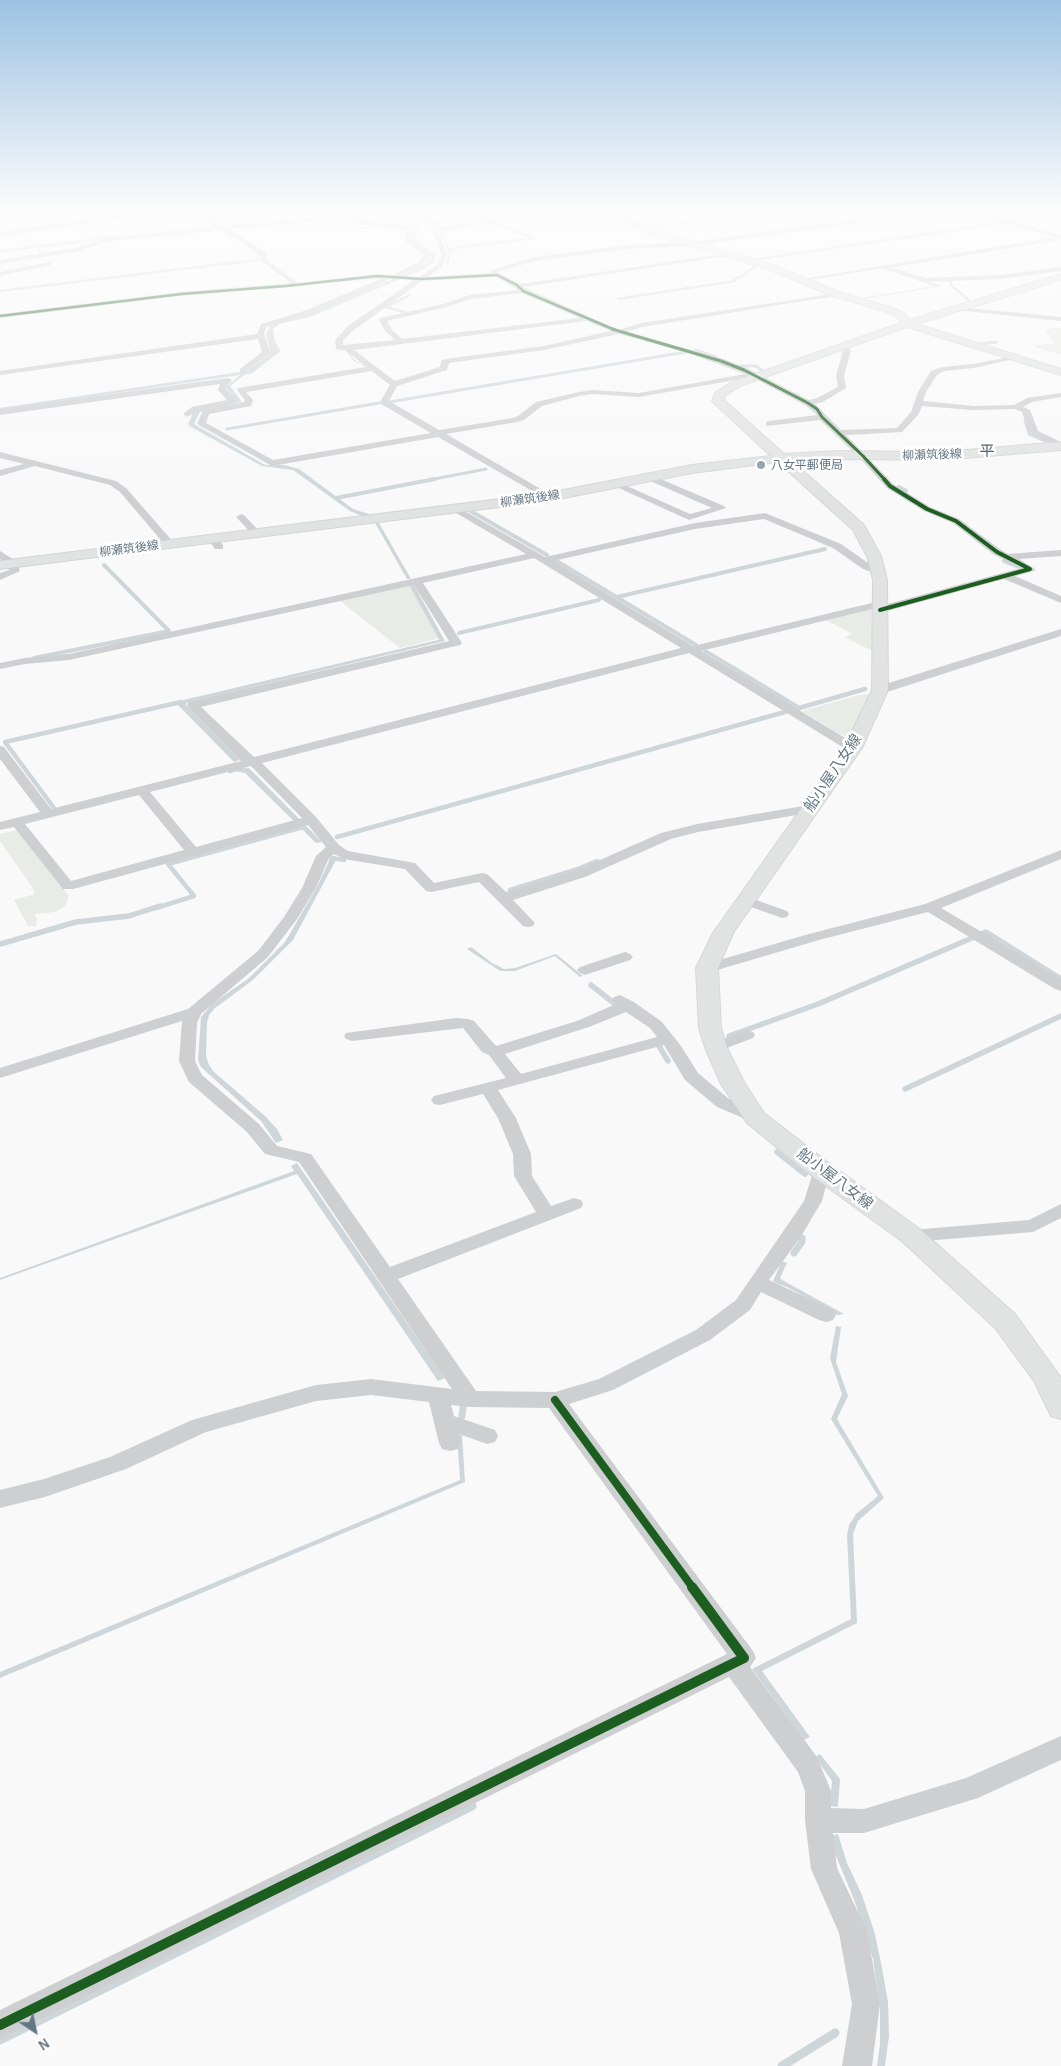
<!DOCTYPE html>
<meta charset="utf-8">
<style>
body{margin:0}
#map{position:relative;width:1061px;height:2066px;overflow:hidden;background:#f9f9f9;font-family:"Alegreya Sans",sans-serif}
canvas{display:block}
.north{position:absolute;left:10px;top:2006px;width:50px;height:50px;-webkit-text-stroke:4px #fff;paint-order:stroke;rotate:146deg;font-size:14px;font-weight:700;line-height:20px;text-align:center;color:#657683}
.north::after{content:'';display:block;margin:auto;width:18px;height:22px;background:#657683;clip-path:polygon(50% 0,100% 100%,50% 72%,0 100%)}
</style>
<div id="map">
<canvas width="1061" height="2066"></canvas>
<div class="north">N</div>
</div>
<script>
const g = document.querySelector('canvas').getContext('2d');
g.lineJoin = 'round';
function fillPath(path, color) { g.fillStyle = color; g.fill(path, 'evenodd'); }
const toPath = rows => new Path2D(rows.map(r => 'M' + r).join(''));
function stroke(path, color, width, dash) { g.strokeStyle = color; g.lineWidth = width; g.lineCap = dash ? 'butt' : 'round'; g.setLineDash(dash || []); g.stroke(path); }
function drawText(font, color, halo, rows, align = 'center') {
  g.font = font + ' "Alegreya Sans","Noto Sans JP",sans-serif'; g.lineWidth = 5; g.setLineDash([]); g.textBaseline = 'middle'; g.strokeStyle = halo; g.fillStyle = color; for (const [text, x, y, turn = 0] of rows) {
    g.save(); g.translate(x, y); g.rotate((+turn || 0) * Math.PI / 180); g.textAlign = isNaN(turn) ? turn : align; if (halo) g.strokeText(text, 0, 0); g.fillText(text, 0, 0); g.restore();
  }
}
const green = toPath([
 [1052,328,1061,328,1061,354,1036,348,1037,345,1055,343,1045,330],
 [409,585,440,638,400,648,339,600],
 [873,608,874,650,872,651,845,637,853,634,825,620],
 [869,694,865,708,850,738,840,734,802,711,859,695],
 [17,830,69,896,65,906,55,912,34,914,37,918,36,926,28,926,14,900,35,894,34,890,0,841,0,834]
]);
const water = toPath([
 [326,211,334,211,319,214,411,226,422,216,454,211,425,217,418,222,416,240,434,253,435,257,433,263,422,270,310,317,279,324,273,329,275,342,281,351,347,350,355,360,367,368,354,361,345,350,281,351,252,373,244,375,230,386,242,402,200,412,194,424,265,465,284,465,299,469,353,509,375,516,411,579,407,579,374,521,350,511,293,470,262,466,189,426,188,424,194,411,236,402,227,391,226,387,240,375,0,410,0,408,246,371,269,354,270,351,266,334,270,326,404,275,427,262,429,254,410,240,410,228,311,215],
 [1061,240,887,268,941,286,864,299,899,310,912,318,897,311,857,299,934,286,880,268],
 [409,585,414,585,445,641,186,703,186,705,240,760,234,762,175,702,438,640,439,639],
 [249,768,322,842,316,843,242,770],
 [335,856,337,858,293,940,253,980,215,1008,209,1015,207,1023,206,1056,209,1065,214,1072,265,1116,277,1129,283,1140,276,1143,261,1121,201,1067,198,1060,201,1017,212,1004,249,978,285,942,317,887,330,859,329,858],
 [471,947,492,963,504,969,515,968,556,954,583,976,580,977,555,956,515,971,500,971,467,949],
 [297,1163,445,1378,438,1381,297,1174,0,1280,0,1278,294,1171,291,1166],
 [782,1261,787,1263,780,1278,782,1280,844,1314,837,1315,787,1287,775,1283,773,1281],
 [836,1326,841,1327,836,1362,848,1396,837,1419,884,1498,858,1521,853,1534,857,1623,762,1671,810,1737,804,1740,752,1669,851,1619,847,1536,849,1525,856,1514,878,1496,831,1419,842,1394,830,1358],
 [457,1435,462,1435,465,1482,0,1678,0,1672,460,1480],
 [820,1754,840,1779,838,1807,830,1806,832,1781,815,1757],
 [838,1834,847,1863,862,1895,875,1934,882,1968,888,2002,889,2036,885,2066,877,2066,880,2044,880,2008,873,1959,855,1902,836,1856,831,1836]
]);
const streamFar6 = toPath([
 [467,212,493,221],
 [196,214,202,214,216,227,208,228],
 [504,222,582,211],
 [438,228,437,222,446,215,471,211],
 [445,229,440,230,450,253,447,265],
 [654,229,650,227,773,211],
 [37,245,40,251,46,254],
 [449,249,534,238,493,223],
 [0,251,114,237],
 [753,260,1061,214],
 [949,280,953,287,970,301],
 [266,288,309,284],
 [0,291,257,260,256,258,261,254,256,251],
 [618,299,735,281,734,279,742,276,760,263],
 [408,313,386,307,410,295]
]);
const streamFar5 = toPath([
 [981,344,996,342],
 [695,350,716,357],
 [739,366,756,366,763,371],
 [389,402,686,352],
 [1025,420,1029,434,1053,444],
 [227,429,379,403],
 [429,480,486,469]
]);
const streamFar4 = toPath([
 [899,487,906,491],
 [336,498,435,479],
 [467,509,547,555],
 [555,560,696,645],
 [1004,561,1019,567],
 [617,597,825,549],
 [459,633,599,600],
 [705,651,735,669],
 [34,658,169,631,104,565]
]);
const streamFar3 = toPath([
 [733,668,799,708,865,689],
 [230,771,236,769,248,771],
 [54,808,5,742,181,702],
 [337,837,785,712],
 [331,861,332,858,344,860],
 [510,890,578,869,597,861],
 [156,908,194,896,168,864,303,827]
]);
const streamFar2 = toPath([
 [0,944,76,922,129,916,160,906],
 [591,985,615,1004],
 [729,1036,818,1004,986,932,1061,979],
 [659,1046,668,1061],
 [905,1089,1061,1016],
 [777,1152,805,1174]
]);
const streamFar1 = toPath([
 [794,1253,802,1242,802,1238],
 [462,1416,463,1407]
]);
const stream = toPath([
 [0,2040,472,1806],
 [782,2066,835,2033]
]);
const street = toPath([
 [205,211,224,226,390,211,351,218,229,229,267,253,265,259,298,283,377,274,393,275,420,261,424,254,406,242,405,230,353,223,355,220,410,228,411,240,430,254,424,263,402,276,419,277,437,265,441,256,440,249,423,211,429,211,437,228,565,211,579,211,438,231,447,256,442,267,428,277,490,273,492,270,534,257,628,245,692,242,918,211,932,211,929,213,692,246,628,249,535,261,497,272,520,284,730,253,733,255,523,287,619,330,641,323,838,293,839,294,836,296,642,327,627,332,724,359,747,368,809,400,817,398,838,387,836,376,843,351,838,347,845,345,851,350,844,376,846,388,823,402,815,404,841,430,897,428,911,412,918,392,931,371,942,367,974,364,1014,356,1018,358,974,368,944,371,937,375,926,392,923,401,973,406,1014,405,1027,398,1061,393,1061,397,1032,402,1023,407,1030,410,1038,431,1061,442,1061,448,1032,435,1028,429,1022,412,1015,409,973,410,922,406,918,415,902,432,846,435,893,484,930,507,959,519,1001,550,1008,554,1061,550,1061,556,1019,559,1035,569,1034,571,1015,576,1061,596,1061,603,1004,579,880,613,876,612,876,608,701,651,857,745,859,748,857,751,849,751,689,653,262,763,316,817,339,845,348,851,415,863,434,883,482,873,487,874,506,892,575,871,661,833,697,824,809,805,816,809,814,812,698,832,671,839,585,877,513,900,535,923,533,926,528,927,523,926,479,882,431,892,426,891,405,869,344,859,334,854,329,858,316,888,297,919,268,957,201,1014,197,1023,195,1061,202,1075,259,1124,277,1146,311,1154,390,1267,536,1212,514,1176,513,1154,498,1118,483,1094,440,1105,434,1104,431,1100,434,1096,506,1078,489,1055,482,1052,463,1028,352,1041,346,1039,344,1036,346,1033,456,1018,468,1019,474,1021,496,1046,577,1021,616,1004,612,1000,614,997,620,995,634,1002,662,1022,681,1046,698,1073,729,1099,761,1114,764,1118,761,1122,755,1123,717,1107,685,1080,664,1045,498,1090,516,1118,531,1154,532,1176,551,1206,574,1198,581,1200,583,1204,581,1208,398,1279,476,1391,555,1392,599,1379,696,1330,736,1300,804,1201,815,1166,821,1164,827,1166,830,1170,822,1201,800,1238,769,1280,833,1310,836,1315,833,1320,826,1322,819,1320,761,1292,750,1310,710,1340,613,1390,569,1404,753,1651,756,1658,750,1667,817,1757,831,1791,831,1808,864,1809,966,1778,1061,1736,1061,1760,978,1798,864,1833,833,1833,837,1868,867,1931,880,2004,872,2066,842,2066,852,2004,839,1933,811,1869,805,1820,805,1791,798,1772,729,1677,0,2039,0,2010,727,1654,549,1408,470,1407,451,1405,454,1416,495,1430,498,1436,495,1442,487,1444,459,1434,461,1443,458,1449,450,1451,442,1449,439,1443,429,1402,371,1395,316,1401,206,1432,126,1469,45,1497,0,1508,0,1490,44,1479,110,1457,192,1420,316,1385,371,1379,452,1389,299,1162,265,1154,247,1132,189,1082,179,1061,182,1021,0,1078,0,1068,188,1009,258,951,284,917,302,888,316,856,326,847,308,825,73,889,63,889,14,827,0,830,0,822,40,812,0,759,0,746,4,747,51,809,241,761,189,708,187,705,189,702,449,641,414,585,69,660,25,664,0,669,0,663,25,658,69,654,526,554,451,510,451,506,454,505,545,557,695,523,765,513,841,544,871,565,883,571,878,574,863,569,833,548,764,519,695,529,553,561,693,646,880,601,884,602,884,605,1021,568,993,554,953,523,924,511,887,488,860,458,820,420,766,426,766,422,769,421,817,415,805,405,752,377,639,397,592,394,579,396,542,406,524,420,517,422,446,434,551,495,553,497,548,500,438,437,272,466,197,424,203,410,244,402,245,400,237,390,238,388,366,367,346,350,336,349,335,340,348,326,414,280,386,279,386,281,313,314,267,327,264,333,270,353,243,373,240,373,240,369,262,352,258,339,0,375,0,371,257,334,261,324,307,310,383,278,181,296,0,318,0,314,181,292,291,283,260,260,261,255,221,230,111,241,76,252,0,264,0,260,75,248,110,237,217,227,204,215,112,220,0,236,0,232,112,216,205,211],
 [496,277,518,290,470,295,443,304,380,318,379,320,385,331,395,340,343,345,343,340,354,330,422,281,496,277],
 [522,293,579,318,402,339,392,330,387,321,447,307,471,299,522,293],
 [586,321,611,331,544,346,445,359,441,361,440,367,395,381,354,350,586,321],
 [619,334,688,353,745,374,639,393,592,390,579,392,536,402,518,416,513,418,439,430,389,401,397,386,447,370,449,363,544,350,619,334],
 [372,371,390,385,380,402,381,404,431,433,273,460,206,423,209,414,251,406,253,400,246,392,372,371],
 [534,558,681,648,254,757,201,707,460,645,462,643,423,583,534,558],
 [251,766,302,818,196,847,150,792,251,766],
 [139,795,184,850,71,881,25,824,139,795],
 [626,1012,650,1028,657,1037,521,1074,505,1054,589,1027,626,1012],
 [597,211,604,211,601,213,597,211],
 [962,211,971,211,1061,235,1061,240,890,267,925,278,1000,275,1061,267,1061,271,1000,279,925,282,883,268,799,282,796,280,1056,237,962,211],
 [49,262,51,263,51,265,0,276,0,272,49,262],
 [957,307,1061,317,1061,321,955,310,953,309,957,307],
 [228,378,232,380,226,387,226,390,236,401,235,403,198,411,187,417,183,414,192,407,227,400,218,390,220,384,0,415,0,409,228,378],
 [0,452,116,481,126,488,175,544,174,546,166,546,120,492,110,485,35,466,0,476,0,470,24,464,0,458,0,452],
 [651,475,724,506,726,508,689,520,610,484,615,481,618,482,690,514,712,508,648,480,648,476,651,475],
 [241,514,244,515,259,531,259,535,253,535,238,519,236,517,241,514],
 [213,536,217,537,223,545,223,549,215,549,209,541,209,537,213,536],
 [0,551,16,561,20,571,0,580,0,573,9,570,7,564,0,559,0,551],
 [1061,629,1061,636,884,693,880,694,874,690,876,687,1061,629],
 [1061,850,1061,859,941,908,1061,979,1061,991,1055,989,928,912,819,940,707,973,702,971,699,968,702,965,809,934,925,904,1061,850],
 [745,896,787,911,789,914,787,917,782,918,740,903,738,900,740,897,745,896],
 [625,952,630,954,633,957,630,960,585,975,580,973,577,970,580,967,625,952],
 [747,1030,753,1032,755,1035,753,1038,716,1052,710,1050,708,1047,710,1044,747,1030],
 [1061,1204,1061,1218,1033,1232,912,1242,905,1241,903,1236,905,1231,912,1230,1029,1220,1061,1204]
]);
const secondary = toPath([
 [596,211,608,211,618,213,665,233,773,265,839,292,893,308,903,313,909,320,1061,274,1061,280,917,324,1061,369,1061,375,907,327,740,386,725,396,724,400,784,454,838,451,942,452,1061,442,1061,450,942,460,838,459,792,461,864,525,881,556,887,580,888,690,862,748,733,933,718,968,721,1028,728,1050,745,1084,764,1113,830,1164,921,1230,1015,1314,1061,1378,1061,1419,1051,1416,1034,1381,995,1328,903,1242,812,1176,747,1123,721,1084,706,1050,699,1028,696,968,713,933,844,748,872,690,873,580,867,556,853,530,778,462,692,473,548,501,0,569,0,561,548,493,692,465,771,456,714,403,712,401,716,392,732,382,901,323,897,317,887,312,833,296,767,269,659,237,596,211]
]);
const cyclewayFar4 = toPath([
 [0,316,181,294,286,286,377,276,422,279,497,275,517,285,523,291,615,330]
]);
const cyclewayFar3 = toPath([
 [612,329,721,361,744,370,808,403,817,409,822,417,863,456,885,480]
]);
const cyclewayFar2 = toPath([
 [880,610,1030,569,997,552,956,521,927,509,890,486,884,479]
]);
const cyclewayFar1 = toPath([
 [555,1400,693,1588]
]);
const cycleway = toPath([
 [0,2025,744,1658,692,1587]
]);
const markers = [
 [761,465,5,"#99a4ac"]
];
const farStreetnames = [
 ["柳瀬筑後線",932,455,-2],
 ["柳瀬筑後線",530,499,-8],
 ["柳瀬筑後線",129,549,-7]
];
const farPoinames = [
 ["八女平郵便局",771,465]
];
const farQuarternames = [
 ["平",987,451]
];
const streetNames = [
 ["船小屋八女線",833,773,-56],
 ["船小屋八女線",835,1179,37]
];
fillPath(green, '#e8ebe6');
fillPath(water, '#ced6d9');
stroke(streamFar6, '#ced6d9', 2.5);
stroke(streamFar5, '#ced6d9', 3);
stroke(streamFar4, '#ced6d9', 4);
stroke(streamFar3, '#ced6d9', 4.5);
stroke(streamFar2, '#ced6d9', 5.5);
stroke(streamFar1, '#ced6d9', 7);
stroke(stream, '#ced6d9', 9);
stroke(secondary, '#d5d6d7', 2);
fillPath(street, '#cecfd0');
fillPath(secondary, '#e1e2e2');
stroke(cyclewayFar4, '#1b5e20', 2.5);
stroke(cyclewayFar3, '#1b5e20', 3);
stroke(cyclewayFar2, '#1b5e20', 4);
stroke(cyclewayFar1, '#1b5e20', 8);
stroke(cycleway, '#1b5e20', 10);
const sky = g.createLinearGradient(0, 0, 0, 500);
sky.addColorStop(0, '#9dc2e2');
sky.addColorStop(0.42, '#fcfcfc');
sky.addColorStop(1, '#fcfcfc00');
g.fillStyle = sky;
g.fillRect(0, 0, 1061, 500);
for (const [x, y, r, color] of markers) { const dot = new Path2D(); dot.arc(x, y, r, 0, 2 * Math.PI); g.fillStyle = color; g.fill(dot); stroke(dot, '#fff', 2); }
drawText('12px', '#657683', '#fff', farStreetnames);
drawText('12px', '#657683', '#fff', farPoinames, 'left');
drawText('15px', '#57646e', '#fff', farQuarternames);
drawText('15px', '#657683', '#fff', streetNames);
</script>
